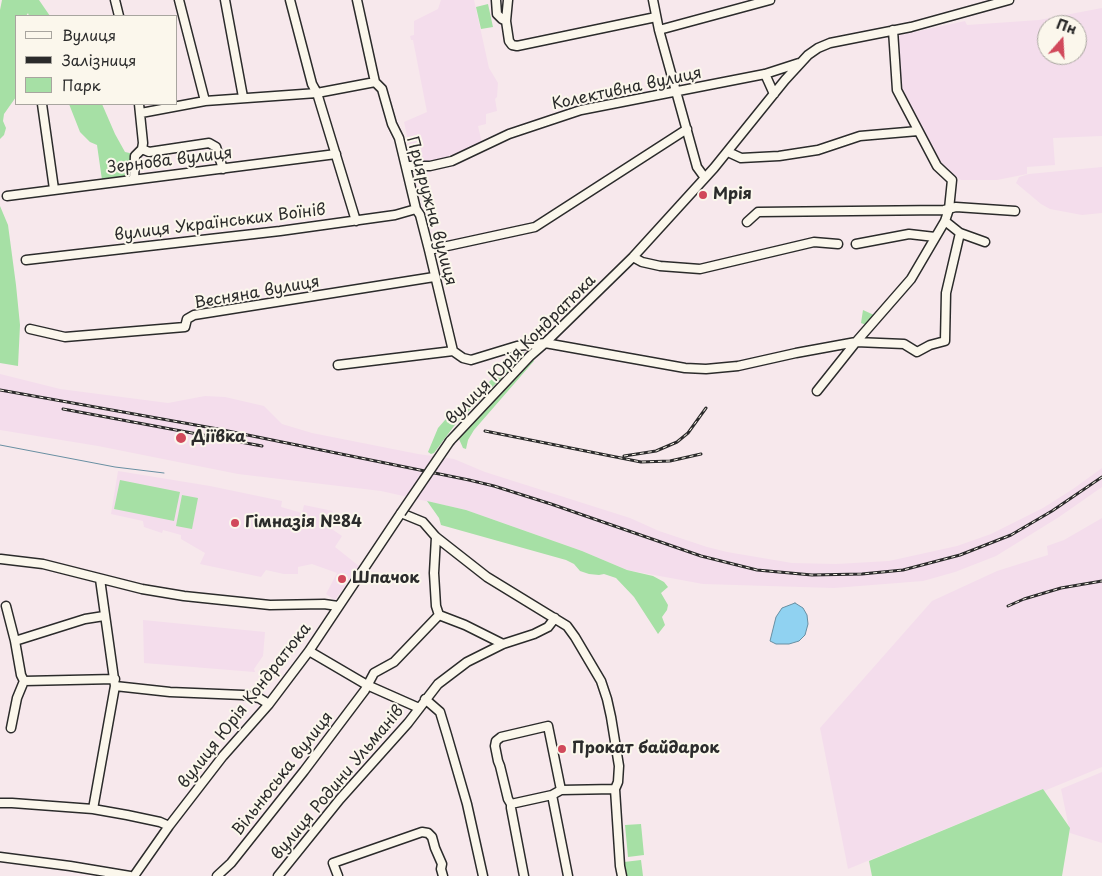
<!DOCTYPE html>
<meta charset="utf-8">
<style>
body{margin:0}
#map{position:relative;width:1102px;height:876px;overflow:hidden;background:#f7e8ec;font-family:"Playpen Sans",sans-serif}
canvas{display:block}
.legend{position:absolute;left:15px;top:15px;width:162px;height:90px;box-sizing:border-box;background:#fbf7ec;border:1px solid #a8a59f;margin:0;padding:6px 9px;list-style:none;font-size:15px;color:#2b2b2b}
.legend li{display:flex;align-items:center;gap:10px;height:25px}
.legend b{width:25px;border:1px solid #a8a59f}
.north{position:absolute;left:1037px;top:15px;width:50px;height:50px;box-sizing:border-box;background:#fbf7ec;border:1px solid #a8a59f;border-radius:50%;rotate:19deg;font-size:14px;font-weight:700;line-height:20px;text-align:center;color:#2b2b2b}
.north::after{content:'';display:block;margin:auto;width:18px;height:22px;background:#d1495b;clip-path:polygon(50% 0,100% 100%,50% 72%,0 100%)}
</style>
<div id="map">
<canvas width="1102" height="876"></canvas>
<ul class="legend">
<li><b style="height:6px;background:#fbf7ec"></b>Вулиця</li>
<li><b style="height:6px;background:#2b2b2b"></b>Залізниця</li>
<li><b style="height:14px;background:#a6e0a5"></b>Парк</li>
</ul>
<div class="north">Пн</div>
</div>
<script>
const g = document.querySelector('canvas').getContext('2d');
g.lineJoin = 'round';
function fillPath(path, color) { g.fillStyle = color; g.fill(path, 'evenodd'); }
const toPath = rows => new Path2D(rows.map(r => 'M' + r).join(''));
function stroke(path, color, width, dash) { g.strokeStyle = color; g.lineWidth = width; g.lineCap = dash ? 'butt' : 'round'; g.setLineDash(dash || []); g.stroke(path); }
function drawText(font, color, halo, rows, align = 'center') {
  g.font = font + ' "Playpen Sans",sans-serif'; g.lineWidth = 4; g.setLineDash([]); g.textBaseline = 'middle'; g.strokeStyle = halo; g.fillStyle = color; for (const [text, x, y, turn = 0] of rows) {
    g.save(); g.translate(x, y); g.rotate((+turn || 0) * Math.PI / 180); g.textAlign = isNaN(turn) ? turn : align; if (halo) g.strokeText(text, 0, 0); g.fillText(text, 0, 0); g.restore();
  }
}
const built = toPath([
 [441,0,474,0,489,68,498,83,497,97,495,99,497,111,486,114,486,124,478,126,482,143,470,149,437,160,413,164,404,122,427,112,413,40,411,40,410,36,414,35,414,21,438,9],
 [1102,8,1102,136,1053,138,1055,165,1027,167,1027,174,997,180,961,180,938,164,901,91,896,36,965,21,967,25,1039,20],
 [1047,25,1077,25,1077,55,1047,55],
 [1102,167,1102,213,1082,215,1050,209,1041,204,1016,183,1019,177,1029,174],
 [0,374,60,389,168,403,205,396,225,397,264,406,282,424,312,433,418,454,454,459,485,472,630,518,659,531,707,547,727,552,792,563,836,564,889,561,957,546,991,534,1043,508,1073,489,1102,468,1102,487,1059,517,996,556,955,572,923,581,834,588,703,584,627,570,582,551,466,510,381,491,238,474,98,446,0,430],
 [118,471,210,486,282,501,281,507,302,513,304,505,333,511,326,525,342,536,335,547,359,566,335,600,326,594,337,573,312,564,298,567,298,574,284,574,266,570,261,577,200,564,205,553,181,539,181,535,163,530,162,533,144,527,143,521,111,514],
 [1102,518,1102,767,1044,791,1043,789,848,869,820,728,932,601,997,571,1048,555,1047,546,1064,540],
 [143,620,265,632,263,656,254,669,255,672,254,672,144,663],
 [1102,772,1102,843,1070,833,1061,789]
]);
const green = toPath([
 [2,0,39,0,50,16,29,16,28,13,26,16,16,16,16,97,4,114,3,121,6,128,4,135,0,139,0,10],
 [488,4,493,27,481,29,476,7],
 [69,104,102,104,115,134,125,152,134,154,131,177,102,180,97,145,90,142,80,132],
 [0,206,8,225,16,285,20,325,18,366,0,363],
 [863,310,874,315,866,325,861,323],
 [524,352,523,356,454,426,434,453,431,454,428,452,438,428,452,412,469,400,521,353],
 [532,358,534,361,474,430,468,440,466,449,463,448,459,439,468,427],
 [120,480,180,492,174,521,114,509],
 [182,495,198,498,192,529,176,526],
 [427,501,466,510,582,551,627,570,653,576,664,582,668,587,661,593,668,605,667,610,662,617,665,625,658,634,634,597,616,578,604,574,599,575,589,574,580,571,574,564,566,560,441,525,439,518],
 [1043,789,1070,828,1062,876,872,876,869,861],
 [641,824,644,855,628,857,625,825],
 [641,860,643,876,627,876,624,862]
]);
const water = toPath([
 [795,603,803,608,807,615,808,624,805,635,799,641,789,644,776,644,770,641,776,617,782,608,795,603]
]);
const stream = toPath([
 [0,445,115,467,164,473]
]);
const minor = toPath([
 [115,0,119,16],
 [179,0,205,101],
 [225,0,243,97],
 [290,0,312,84,317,93,356,221],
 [357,0,375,82],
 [496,0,497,14,502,19,506,21,509,41,512,45,517,46,656,17],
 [653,0,659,30,697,167,705,178],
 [506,21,508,0],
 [659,30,770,0],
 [765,74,774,94],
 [375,82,382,89,392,124,399,138,416,209,420,215,429,250,453,351],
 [42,104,54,189],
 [141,113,205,101,317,93,375,82],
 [142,149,149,152,209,143,216,147,223,169],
 [728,152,741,158,779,156,818,150,860,136,918,131],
 [406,166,430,166,452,161,509,134,581,110,765,74,799,63],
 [134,179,135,156,142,149,143,143,139,104],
 [7,196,336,154],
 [945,221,960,233,985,242],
 [747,222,758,212,944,210,956,207,1015,211],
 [856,244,909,234,935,237],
 [429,250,535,227,687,129],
 [633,257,642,262,660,266,700,269,814,242,838,244],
 [26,260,280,231,395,215,416,209],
 [30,329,65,337,185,327,187,319,194,315,434,277],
 [338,365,453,351,463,358,471,360,517,346,545,343,685,368,706,369,738,366,796,353,856,342,904,344,917,352,930,345,945,341,946,293,960,233],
 [817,391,856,342,911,279,945,221,949,209,952,180,937,166,897,90,893,30],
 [450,441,530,356,545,343,633,257,714,168,785,80,808,55,818,48,830,43,911,27,1009,0],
 [1,559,43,564,142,589,184,596,270,605,324,604,338,606],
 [6,606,15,641],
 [439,615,465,625,503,644],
 [309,651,367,685,419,708],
 [24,681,21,675,15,641,85,619,104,616],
 [115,686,170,692,243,695,259,698,269,704],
 [425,699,440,712,447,735,467,804,483,876],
 [11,728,17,698,24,681,115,679],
 [552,795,568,876],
 [0,803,12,803,93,809,127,815,160,822,169,826],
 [511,804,552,795,561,790,615,789],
 [93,809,115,686,100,579],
 [0,857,70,866,130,876],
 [134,876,169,826,223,756,269,704,309,651,401,513,423,522,436,537,487,577,567,626,575,637,601,681,607,699,611,717,619,766,618,782,615,789,620,866,622,876],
 [217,876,231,863,304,771,365,690,374,673,394,662,439,615,436,606,434,573,436,537],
 [278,876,340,799,408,723,438,684,467,662,503,644,534,634,548,627,555,618],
 [338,876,333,863,422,832,428,833,432,837,435,848,442,864,441,869,443,876],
 [524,876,511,808,511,804,508,799,500,766,498,761,495,746,496,741,501,737,548,726,561,790]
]);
const rail = toPath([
 [0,390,218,429,469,480,494,486,551,504,701,556,757,570,812,575,862,574,903,570,960,555,1011,535,1052,511,1102,477],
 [63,409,262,446],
 [485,431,641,462,670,461,701,454],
 [624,456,656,451,677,442,688,433,706,408],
 [1008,606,1024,599,1061,588,1102,581]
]);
const minorBridge = toPath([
 [401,513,450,441]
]);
const markers = [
 [703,195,5,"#d1495b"],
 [181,438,6,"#d1495b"],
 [235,523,5,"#d1495b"],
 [342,579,5,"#d1495b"],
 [562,749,5,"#d1495b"]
];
const streetNames = [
 ["Колективна вулиця",627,89,-12],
 ["Зернова вулиця",170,161,-7],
 ["Прияружна вулиця",431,211,75],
 ["вулиця Українських Воїнів",220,223,-7],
 ["Весняна вулиця",257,293,-10],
 ["вулиця Юрія Кондратюка",521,350,-45],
 ["вулиця Юрія Кондратюка",245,706,-52],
 ["Вільнюська вулиця",283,774,-52],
 ["вулиця Родини Ульманів",338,783,-50]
];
const poiNames = [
 ["Мрія",713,195],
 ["Діївка",192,438],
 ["Гімназія №84",245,523],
 ["Шпачок",352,579],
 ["Прокат байдарок",572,749]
];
fillPath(built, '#f4ddec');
fillPath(green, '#a6e0a5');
fillPath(water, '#90d2f1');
stroke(water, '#688fa2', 1);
stroke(stream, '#688fa2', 1);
stroke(minor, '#2b2b2b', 11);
stroke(minor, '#fbf7ec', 8);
stroke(rail, '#2b2b2b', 3);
stroke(rail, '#fbf7ec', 1, [4]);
stroke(minorBridge, '#2b2b2b', 11, []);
stroke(minorBridge, '#fbf7ec', 8);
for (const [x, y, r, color] of markers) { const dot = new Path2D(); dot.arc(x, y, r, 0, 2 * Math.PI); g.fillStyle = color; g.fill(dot); stroke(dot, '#fbf7ec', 2); }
drawText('16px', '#2b2b2b', '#fbf7ec', streetNames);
drawText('bold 16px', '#2b2b2b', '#fbf7ec', poiNames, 'left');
</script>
